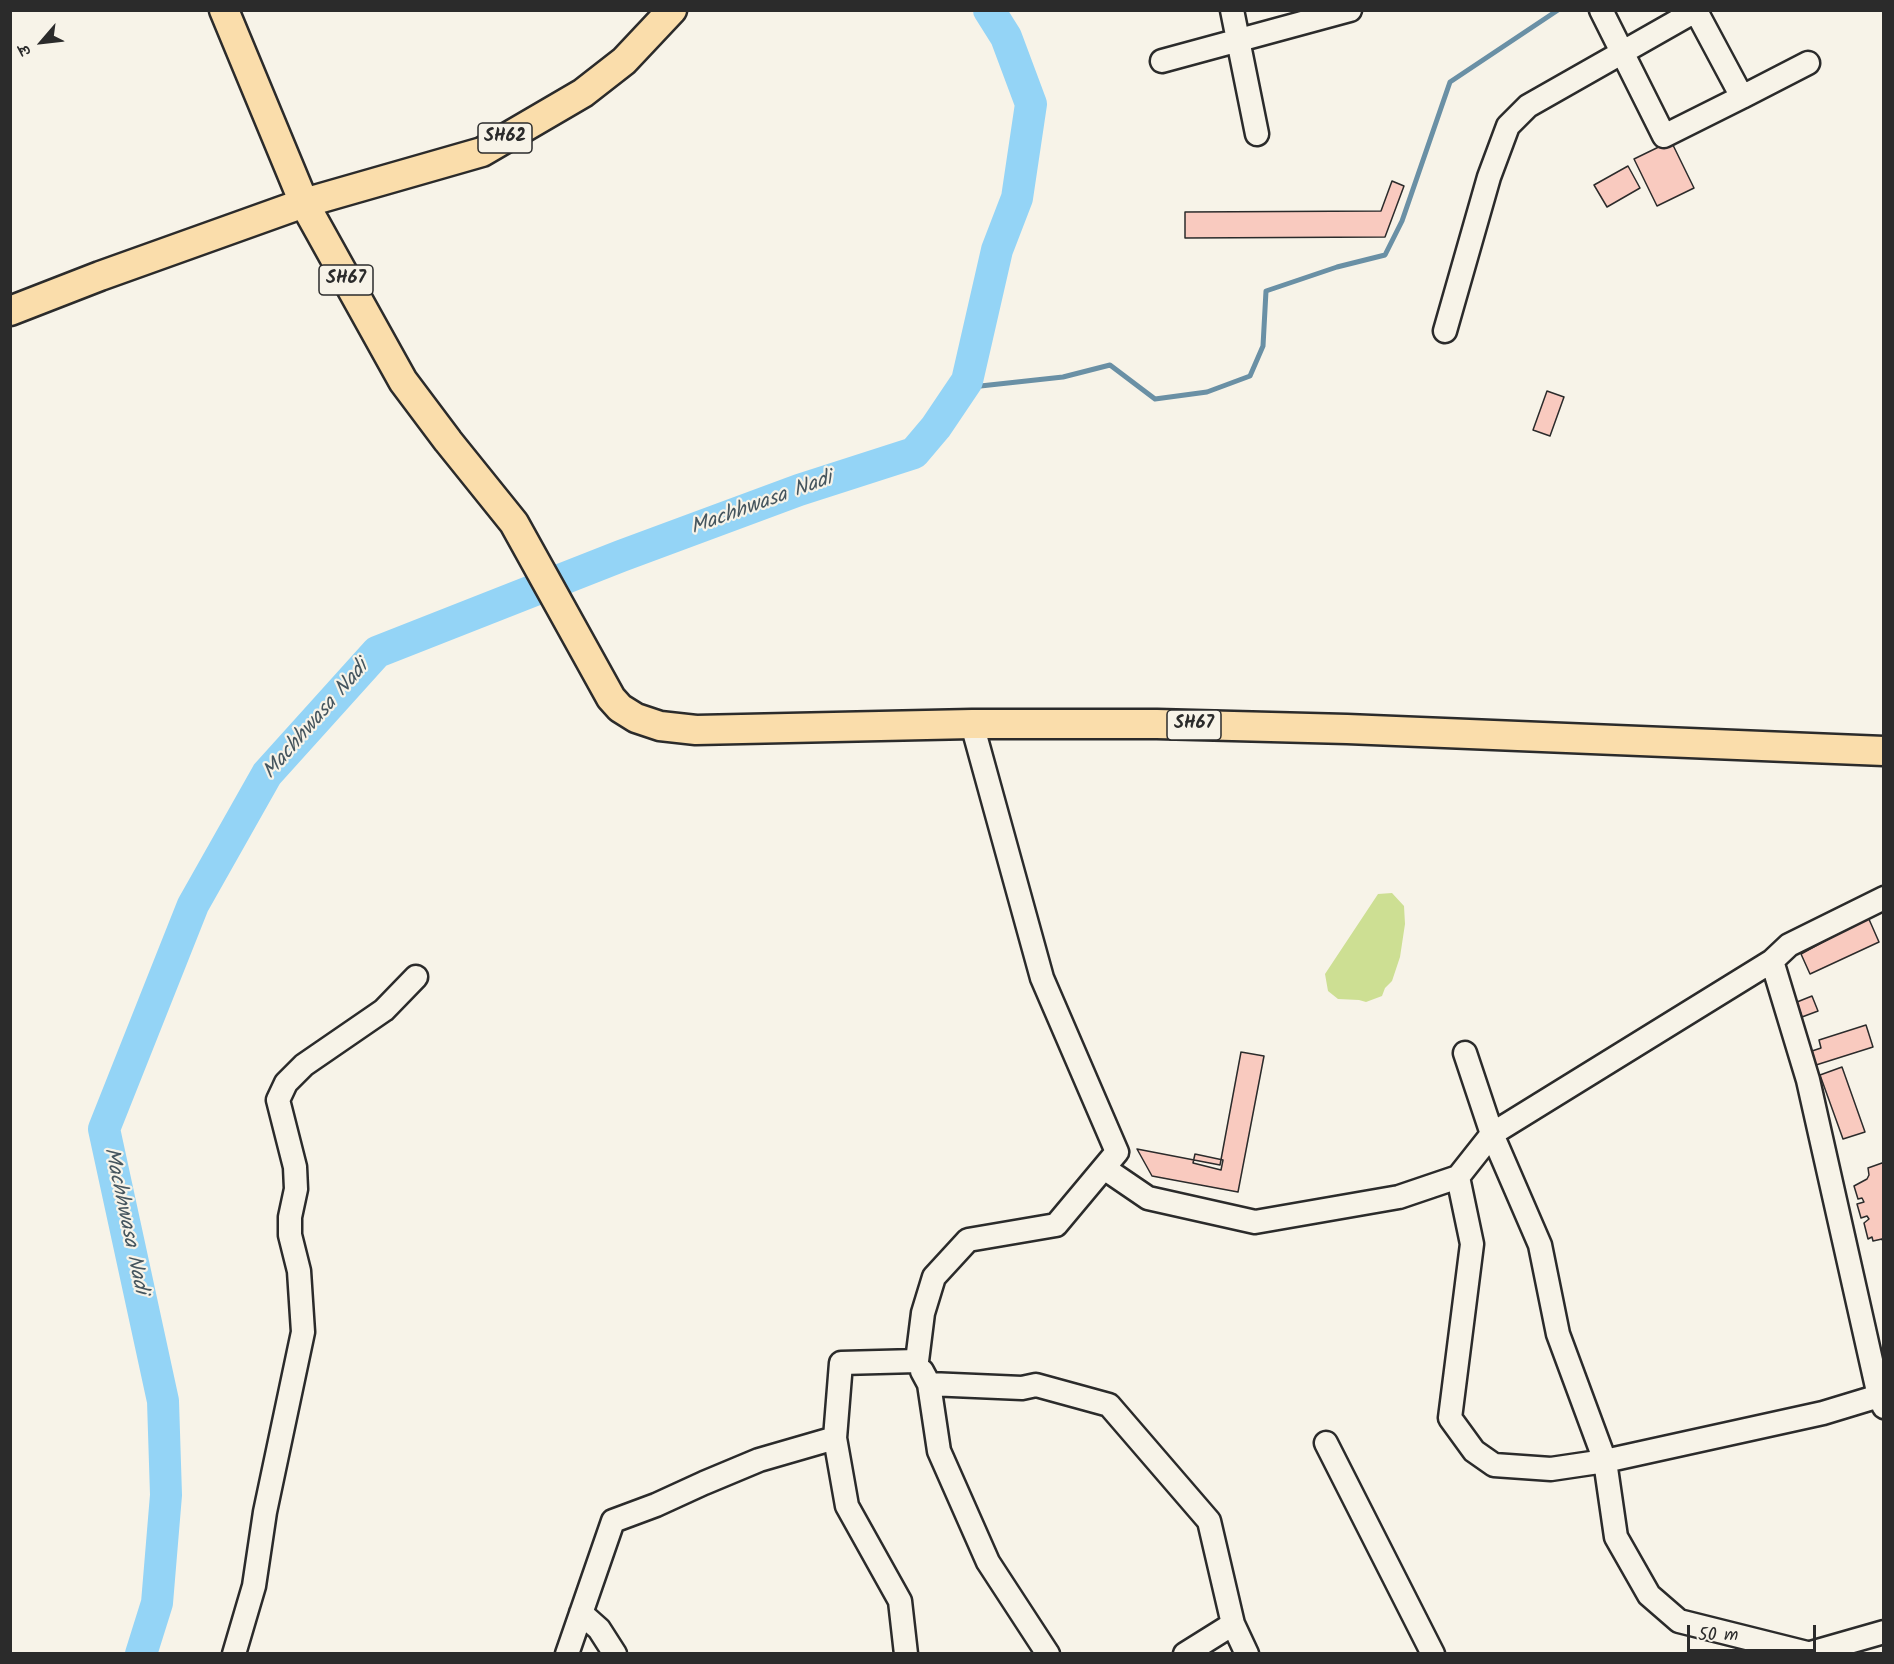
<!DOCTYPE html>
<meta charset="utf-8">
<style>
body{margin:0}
#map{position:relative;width:1894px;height:1664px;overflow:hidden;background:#f7f3e8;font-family:Kalam,"Playpen Sans Deva",sans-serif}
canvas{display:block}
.frame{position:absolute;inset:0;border:12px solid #2b2b2b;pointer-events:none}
.north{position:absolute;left:12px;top:12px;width:60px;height:60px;-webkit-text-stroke:4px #f7f3e8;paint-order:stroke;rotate:242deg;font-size:16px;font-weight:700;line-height:24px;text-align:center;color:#2b2b2b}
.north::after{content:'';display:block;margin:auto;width:21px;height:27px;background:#2b2b2b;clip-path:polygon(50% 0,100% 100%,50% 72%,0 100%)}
.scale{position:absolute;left:1687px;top:1625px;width:129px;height:27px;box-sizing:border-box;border:3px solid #2b2b2b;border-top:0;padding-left:8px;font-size:18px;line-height:21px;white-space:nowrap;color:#2b2b2b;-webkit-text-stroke:4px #f7f3e8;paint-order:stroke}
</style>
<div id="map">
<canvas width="1894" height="1664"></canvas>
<div class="frame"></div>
<div class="north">उ</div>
<div class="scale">50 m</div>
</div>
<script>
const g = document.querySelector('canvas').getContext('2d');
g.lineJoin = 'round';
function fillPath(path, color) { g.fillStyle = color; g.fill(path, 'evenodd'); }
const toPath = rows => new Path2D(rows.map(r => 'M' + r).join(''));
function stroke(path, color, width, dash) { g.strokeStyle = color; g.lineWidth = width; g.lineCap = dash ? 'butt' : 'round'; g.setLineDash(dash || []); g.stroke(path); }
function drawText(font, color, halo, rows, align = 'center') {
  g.font = font + ' Kalam,sans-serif'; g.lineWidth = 4.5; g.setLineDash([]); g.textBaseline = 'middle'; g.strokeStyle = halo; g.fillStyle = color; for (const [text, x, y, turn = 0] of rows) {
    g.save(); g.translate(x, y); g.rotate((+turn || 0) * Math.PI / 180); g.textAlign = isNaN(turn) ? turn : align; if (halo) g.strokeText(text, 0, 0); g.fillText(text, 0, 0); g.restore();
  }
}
const green = toPath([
 [1392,893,1404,906,1405,924,1400,957,1392,981,1385,988,1382,996,1366,1002,1359,1000,1338,999,1328,991,1325,974,1378,894]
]);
const stream = toPath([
 [962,388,1063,377,1110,365,1155,399,1207,392,1250,376,1263,346,1266,291,1337,267,1385,255,1402,221,1450,82,1558,10]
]);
const river = toPath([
 [141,1654,157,1603,166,1495,163,1401,104,1129,193,905,267,774,377,652,621,556,799,490,914,453,936,427,967,381,997,250,1017,198,1031,104,1006,37,989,10]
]);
const building = toPath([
 [1671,141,1694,188,1657,206,1634,159,1671,141],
 [1628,166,1640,188,1607,207,1594,185,1628,166],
 [1392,181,1404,186,1385,237,1185,238,1185,212,1381,211,1392,181],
 [1547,391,1564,397,1550,436,1533,430,1547,391],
 [1868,917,1879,942,1810,974,1801,954,1868,917],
 [1812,996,1818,1011,1802,1017,1797,1002,1812,996],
 [1866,1025,1873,1047,1816,1065,1812,1051,1821,1048,1819,1040,1866,1025],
 [1241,1052,1264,1056,1238,1192,1152,1176,1137,1149,1220,1165,1241,1052],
 [1842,1067,1865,1132,1843,1139,1820,1075,1842,1067],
 [1195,1154,1223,1160,1221,1170,1193,1163,1195,1154],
 [1882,1163,1884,1164,1884,1245,1882,1239,1873,1241,1872,1237,1868,1239,1864,1223,1869,1219,1867,1216,1861,1218,1857,1204,1864,1202,1862,1198,1858,1199,1854,1186,1867,1179,1869,1175,1868,1168,1882,1163]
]);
const minor = toPath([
 [1232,10,1257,134],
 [1601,10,1664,136,1742,97],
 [1696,11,1742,97,1808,63],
 [1162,61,1350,10],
 [1445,331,1489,177,1508,126,1528,106,1697,10],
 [1772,961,1789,945,1884,898],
 [1465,1053,1492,1134,1540,1245,1558,1334,1605,1461,1616,1537,1649,1595,1679,1621,1807,1653],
 [1104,1168,1148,1198,1255,1222,1399,1197,1458,1177,1492,1134,1772,961,1808,1080,1879,1396,1884,1407],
 [1458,1177,1472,1244,1450,1418,1474,1451,1494,1465,1551,1469,1605,1461,1823,1413,1879,1396],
 [922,1371,929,1384,939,1451,988,1562,1048,1654],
 [929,1384,1022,1388,1036,1385,1109,1405,1209,1521,1233,1624,1247,1654],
 [835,1438,847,1506,900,1601,906,1654],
 [1326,1443,1433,1654],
 [581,1613,599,1629,615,1654],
 [234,1654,254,1586,265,1512,303,1332,299,1271,290,1235,290,1217,296,1189,295,1167,278,1100,286,1083,304,1065,384,1010,416,977],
 [567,1654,613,1521,656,1505,704,1483,759,1460,835,1438,841,1363,917,1361,923,1313,934,1277,968,1240,1056,1225,1117,1152,1042,978,972,724],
 [1185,1654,1233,1624],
 [1807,1654,1884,1632]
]);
const major = toPath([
 [224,10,304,203,403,381,448,441,514,523,611,698,620,708,636,718,660,726,696,730,972,724,1157,724,1347,729,1884,751],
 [10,311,100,276,304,203,482,152,583,93,624,61,672,10]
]);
const shields = [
 [505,138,54],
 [346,280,54],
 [1194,725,54]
];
const shieldNames = [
 ["SH62",505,138],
 ["SH67",346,280],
 ["SH67",1194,725]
];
const waterNames = [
 ["Machhwasa Nadi",762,505,-20],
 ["Machhwasa Nadi",317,721,-49],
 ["Machhwasa Nadi",124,1221,78]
];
fillPath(green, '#cddf93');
stroke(stream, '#6a90a5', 5);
stroke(river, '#94d4f6', 32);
fillPath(building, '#f9cabf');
stroke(building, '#2b2b2b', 1.5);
stroke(minor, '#2b2b2b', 27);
stroke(major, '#2b2b2b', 33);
stroke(minor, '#f7f3e8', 22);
stroke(major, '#faddab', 28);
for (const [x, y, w] of shields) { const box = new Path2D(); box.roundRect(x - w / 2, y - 15, w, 30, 4.5); g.fillStyle = '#f7f3e8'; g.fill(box); stroke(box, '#2b2b2b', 1.5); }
drawText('bold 18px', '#2b2b2b', null, shieldNames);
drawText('italic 21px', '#45555e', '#f7f3e8', waterNames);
</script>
